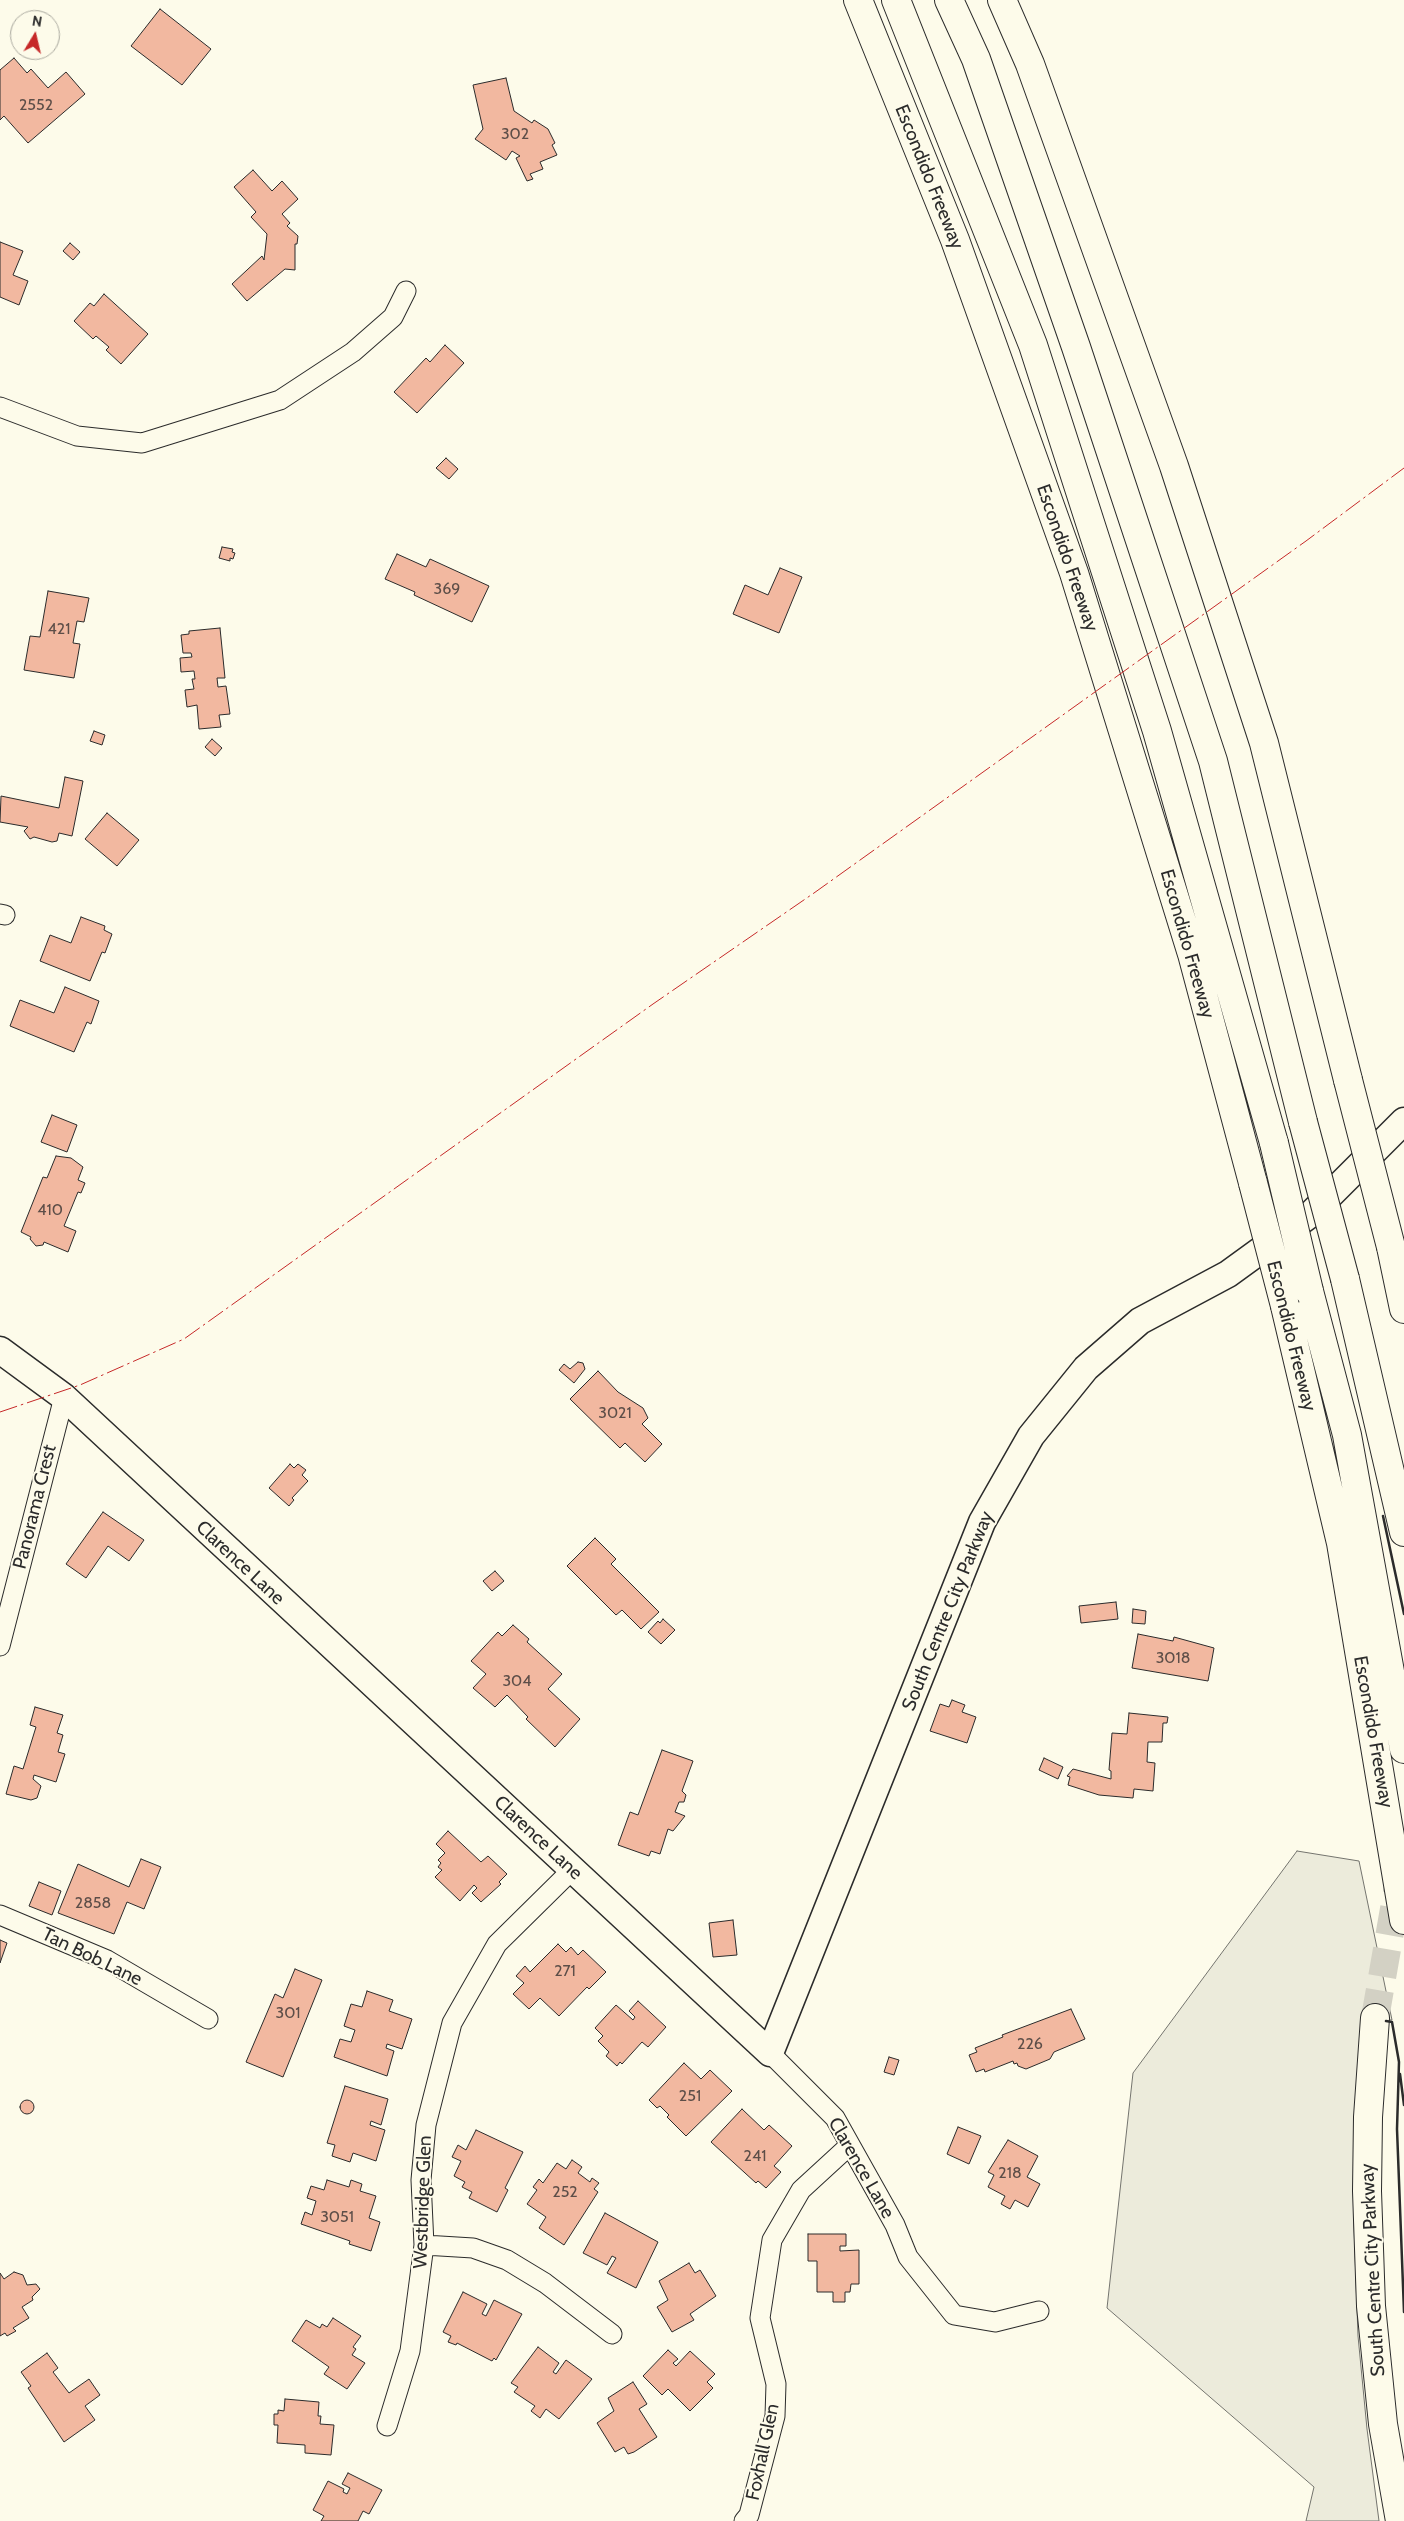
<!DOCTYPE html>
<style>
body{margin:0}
#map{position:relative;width:1404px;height:2521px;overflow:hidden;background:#fdfbea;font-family:Cabin,sans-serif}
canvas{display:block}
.north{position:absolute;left:10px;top:10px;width:50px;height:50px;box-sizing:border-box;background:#fdfbea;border:1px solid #a9a89e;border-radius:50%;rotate:9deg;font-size:14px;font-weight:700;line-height:20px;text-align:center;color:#2b2b2b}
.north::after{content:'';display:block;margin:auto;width:18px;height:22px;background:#c62828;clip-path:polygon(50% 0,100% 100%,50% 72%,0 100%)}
</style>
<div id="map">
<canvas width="1404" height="2521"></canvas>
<div class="north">N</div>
</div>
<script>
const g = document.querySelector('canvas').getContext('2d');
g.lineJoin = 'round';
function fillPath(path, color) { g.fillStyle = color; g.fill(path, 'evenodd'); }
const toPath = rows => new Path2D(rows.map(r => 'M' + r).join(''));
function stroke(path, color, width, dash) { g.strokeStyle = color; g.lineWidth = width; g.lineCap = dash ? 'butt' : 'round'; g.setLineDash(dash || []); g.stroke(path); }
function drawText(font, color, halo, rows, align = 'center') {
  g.font = font + ' Cabin,sans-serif'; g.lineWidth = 4; g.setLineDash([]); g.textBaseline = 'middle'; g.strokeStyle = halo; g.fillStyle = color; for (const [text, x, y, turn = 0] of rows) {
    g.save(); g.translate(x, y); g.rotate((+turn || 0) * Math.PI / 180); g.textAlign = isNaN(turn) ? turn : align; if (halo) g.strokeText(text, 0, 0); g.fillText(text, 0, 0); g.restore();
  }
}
const green = toPath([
 [1297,1851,1359,1861,1392,2020,1363,2018,1355,2154,1354,2226,1358,2336,1367,2429,1379,2521,1306,2521,1314,2487,1107,2308,1133,2073,1297,1851]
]);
const building = toPath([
 [160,9,211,49,182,85,131,46,160,9],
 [14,58,27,73,31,69,48,88,66,72,85,94,28,143,4,116,0,120,0,70,14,58],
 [506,78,514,111,532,123,534,120,548,129,555,143,552,145,557,155,540,162,543,169,530,174,533,179,527,181,516,158,520,156,512,151,506,160,475,139,483,129,473,85,506,78],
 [253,170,272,191,282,181,298,199,282,214,290,223,287,226,298,236,297,244,295,244,295,270,285,269,247,301,232,284,262,256,264,260,267,234,251,217,256,212,234,187,253,170],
 [0,242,23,251,13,275,28,281,19,305,0,297,0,242],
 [70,243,80,252,73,260,63,251,70,243],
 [104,294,148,334,121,364,106,350,109,347,96,336,93,339,74,321,90,303,94,306,104,294],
 [445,345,464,363,417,413,394,392,426,358,430,362,445,345],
 [446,458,458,469,449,479,436,468,446,458],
 [222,547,233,549,232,552,235,553,233,559,230,558,230,561,219,558,222,547],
 [397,554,426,567,430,559,489,586,472,622,414,595,415,592,385,579,397,554],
 [780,568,802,577,779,633,733,614,745,585,768,595,780,568],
 [48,591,89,598,84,622,77,621,73,643,80,644,74,678,24,670,30,636,40,637,48,591],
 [220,628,225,678,217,678,218,687,226,686,230,714,219,715,221,727,199,729,197,705,187,707,185,690,194,689,192,679,195,679,194,671,181,672,180,658,192,657,191,653,183,653,181,635,189,634,189,631,220,628],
 [94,731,105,735,102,745,90,741,94,731],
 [212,739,222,748,215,756,205,747,212,739],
 [65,777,83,781,72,836,59,833,57,841,52,842,34,837,30,839,24,831,28,827,0,822,1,796,59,808,65,777],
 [107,813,139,840,117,866,85,839,107,813],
 [81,917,105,926,104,930,112,934,105,953,102,952,90,981,40,961,50,935,71,943,81,917],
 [65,987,99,1001,91,1024,87,1022,74,1052,10,1026,20,1000,54,1013,65,987],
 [52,1115,77,1125,67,1152,41,1142,52,1115],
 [56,1156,71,1158,83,1167,78,1180,85,1183,81,1193,78,1192,64,1226,76,1231,68,1252,44,1242,43,1245,36,1246,30,1239,31,1237,21,1232,43,1177,47,1178,56,1156],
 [578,1362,583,1363,585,1369,574,1383,559,1370,564,1364,570,1369,578,1362],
 [598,1371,618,1392,643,1408,648,1418,642,1424,662,1444,645,1462,625,1443,620,1448,570,1399,598,1371],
 [290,1464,294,1468,298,1464,306,1470,302,1475,308,1481,292,1498,294,1500,289,1506,269,1488,290,1464],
 [103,1512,144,1540,129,1561,108,1546,86,1578,66,1564,103,1512],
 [595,1538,616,1559,611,1564,659,1612,641,1629,622,1610,616,1615,567,1566,595,1538],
 [495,1571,504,1581,492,1591,483,1581,495,1571],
 [1116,1602,1118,1619,1081,1623,1079,1606,1116,1602],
 [1133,1609,1146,1611,1145,1624,1132,1623,1133,1609],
 [663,1619,675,1630,661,1644,648,1632,658,1621,660,1623,663,1619],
 [513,1625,529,1639,527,1642,562,1674,548,1689,580,1719,555,1747,526,1719,528,1717,507,1695,495,1707,473,1688,486,1674,471,1661,498,1632,502,1636,513,1625],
 [1138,1634,1173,1641,1174,1637,1214,1648,1208,1681,1132,1668,1138,1634],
 [952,1700,965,1705,962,1712,976,1717,967,1743,930,1731,940,1704,949,1707,952,1700],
 [35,1707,63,1715,57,1733,63,1735,58,1752,65,1754,56,1782,34,1775,33,1779,41,1786,37,1798,31,1800,6,1794,14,1766,23,1769,36,1727,30,1725,35,1707],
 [1129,1713,1168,1717,1167,1723,1163,1723,1162,1742,1148,1742,1147,1762,1155,1763,1153,1791,1134,1789,1133,1798,1099,1795,1068,1785,1070,1777,1067,1776,1073,1769,1111,1779,1111,1771,1109,1770,1112,1733,1127,1734,1129,1713],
 [662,1750,693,1761,682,1791,686,1795,684,1802,679,1802,675,1812,685,1816,673,1831,668,1829,660,1854,651,1851,649,1856,618,1845,630,1812,638,1815,662,1750],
 [1044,1758,1063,1767,1058,1779,1039,1770,1044,1758],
 [448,1831,481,1862,488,1856,507,1874,499,1882,501,1884,481,1902,472,1893,477,1888,474,1885,460,1901,435,1877,442,1870,438,1867,441,1863,438,1860,445,1853,436,1844,448,1831],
 [141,1859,161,1867,144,1909,127,1902,114,1934,58,1913,78,1864,129,1887,141,1859],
 [39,1882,61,1891,52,1915,29,1906,39,1882],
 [733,1920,737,1955,713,1957,709,1923,733,1920],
 [0,1940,7,1943,0,1963,0,1940],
 [558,1944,566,1952,571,1947,578,1955,583,1950,606,1972,589,1989,587,1987,559,2016,540,1998,529,2009,513,1994,524,1983,516,1976,525,1966,530,1972,558,1944],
 [295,1969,322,1980,283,2077,246,2062,275,1994,283,1998,295,1969],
 [367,1991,393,2000,389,2011,412,2019,402,2049,387,2044,386,2048,394,2051,387,2076,334,2057,340,2039,351,2042,355,2030,344,2026,351,2004,362,2007,367,1991],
 [638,2001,666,2027,648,2047,642,2042,622,2064,620,2062,617,2066,606,2056,609,2052,598,2041,603,2036,595,2028,616,2005,633,2020,635,2017,629,2011,638,2001],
 [1071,2009,1085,2039,1054,2052,1050,2059,1026,2069,1018,2066,1017,2063,1014,2064,1013,2061,985,2072,984,2069,976,2072,969,2055,977,2052,975,2048,1003,2037,1002,2035,1071,2009],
 [889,2057,899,2060,894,2075,884,2072,889,2057],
 [684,2063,701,2079,710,2070,732,2091,686,2136,667,2117,669,2115,660,2106,657,2108,649,2100,684,2063],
 [345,2086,388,2099,381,2125,371,2121,370,2125,385,2130,376,2161,353,2153,350,2162,332,2156,335,2145,327,2143,345,2086],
 '20 2107a7 7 0 1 1 14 0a7 7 0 1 1-14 0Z',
 [742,2109,764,2130,769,2125,792,2146,774,2166,781,2172,766,2188,758,2181,756,2183,711,2142,742,2109],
 [958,2127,981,2136,969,2164,947,2154,958,2127],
 [476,2130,523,2152,505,2188,508,2190,497,2212,469,2198,472,2192,462,2187,465,2182,454,2176,461,2161,452,2157,458,2145,466,2150,476,2130],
 [1008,2140,1038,2156,1027,2177,1040,2184,1028,2207,1015,2200,1010,2209,1001,2204,1005,2196,988,2187,994,2175,988,2172,1008,2140],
 [572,2160,582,2167,578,2173,590,2182,592,2178,599,2183,594,2189,598,2192,564,2245,539,2228,546,2217,527,2204,537,2190,533,2187,539,2179,543,2183,557,2163,566,2169,572,2160],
 [327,2180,349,2187,351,2180,362,2184,360,2191,376,2196,369,2218,380,2222,371,2251,349,2244,350,2241,301,2224,305,2212,312,2215,316,2201,307,2198,311,2186,324,2190,327,2180],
 [605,2213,658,2242,636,2288,607,2273,616,2258,612,2256,607,2265,583,2253,605,2213],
 [808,2234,846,2234,846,2246,840,2246,840,2251,859,2250,859,2284,851,2284,850,2292,845,2292,845,2302,833,2302,833,2292,817,2292,817,2261,808,2261,808,2234],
 [689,2263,695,2273,700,2270,716,2296,690,2314,694,2320,672,2332,657,2307,668,2300,659,2281,689,2263],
 [14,2272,23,2275,27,2285,36,2284,40,2289,32,2297,33,2300,22,2307,29,2318,13,2328,16,2331,7,2336,5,2333,0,2336,0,2273,4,2279,14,2272],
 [463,2292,487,2304,482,2314,486,2316,494,2300,522,2314,496,2360,494,2358,492,2361,457,2343,456,2345,448,2342,451,2336,443,2332,463,2292],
 [333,2318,361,2336,353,2347,356,2349,352,2355,365,2363,347,2389,324,2374,329,2367,292,2341,306,2320,320,2328,322,2324,327,2327,333,2318],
 [538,2347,559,2363,553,2372,556,2374,566,2360,592,2379,559,2419,546,2409,540,2418,531,2411,535,2406,514,2392,518,2387,511,2383,538,2347],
 [668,2350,678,2359,673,2363,676,2366,690,2351,715,2374,707,2382,713,2388,690,2411,668,2389,662,2395,643,2376,668,2350],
 [47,2353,58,2368,53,2372,69,2393,89,2379,100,2395,85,2406,95,2420,64,2442,28,2388,31,2386,21,2372,47,2353],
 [633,2382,647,2404,639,2409,657,2437,634,2452,628,2454,624,2447,615,2452,597,2423,614,2411,608,2398,633,2382],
 [285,2399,319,2402,318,2416,321,2416,320,2424,334,2425,331,2455,305,2453,305,2445,277,2443,278,2425,274,2425,274,2414,278,2414,278,2410,284,2411,285,2399],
 [348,2473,382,2490,369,2514,363,2511,358,2521,321,2521,324,2516,313,2510,328,2481,344,2489,343,2492,347,2494,350,2488,342,2484,348,2473]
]);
const highwayTunnel = toPath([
 [1375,2018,1398,1886]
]);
const street = toPath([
 [0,407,77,436,142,443,280,400,353,352,393,317,406,291],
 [0,914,5,915],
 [0,1646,64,1397],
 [0,1915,107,1960,208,2019],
 [770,2053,835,2118,895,2225,908,2257,954,2315,995,2322,1039,2311],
 [424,2245,473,2248,507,2260,545,2283,612,2334],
 [387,2426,410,2351,424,2245,421,2180,426,2125,452,2023,497,1944,572,1870],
 [744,2521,749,2515,775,2416,776,2384,760,2318,772,2240,801,2190,850,2145]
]);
const secondary = toPath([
 [0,1350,64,1397,770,2053,982,1522,1031,1436,1086,1368,1140,1321,1228,1274,1312,1213,1404,1121]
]);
const highway = toPath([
 [858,0,955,240,1074,573,1192,954,1253,1183],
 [896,0,1033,345,1157,731,1274,1143],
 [949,0,976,59,1076,347,1213,761,1303,1122],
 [1002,0,1030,64,1174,466,1264,743,1348,1080],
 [1391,1247,1404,1309],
 [1345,1279,1404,1532],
 [1309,1291,1347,1435,1404,1749],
 [1285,1306,1341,1543,1404,1920],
 [1375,2018,1368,2117,1367,2191,1371,2306,1383,2424,1400,2521]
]);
const highwayBridge = toPath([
 [1348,1080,1391,1247],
 [1303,1122,1345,1279],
 [1274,1143,1309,1291],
 [1253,1183,1285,1306]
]);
const wall = toPath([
 [1383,1516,1404,1614],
 [1386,2021,1392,2022,1399,2062,1397,2129,1404,2312],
 [1400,2074,1404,2105]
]);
const power = toPath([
 [0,1412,80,1385,184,1339,653,1004,814,893,1306,541,1404,468]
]);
const numberNames = [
 ["2552",36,105],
 ["302",515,134],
 ["369",447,589],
 ["421",59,629],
 ["410",50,1210],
 ["3021",615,1413],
 ["3018",1173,1658],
 ["304",517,1681],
 ["2858",93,1903],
 ["271",565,1971],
 ["301",288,2013],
 ["226",1030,2044],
 ["251",690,2096],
 ["241",755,2156],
 ["218",1010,2173],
 ["252",565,2192],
 ["3051",337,2217]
];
const streetNames = [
 ["Escondido Freeway",929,177,68],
 ["Escondido Freeway",1067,558,71],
 ["Escondido Freeway",1187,944,74],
 ["Escondido Freeway",1291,1336,76],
 ["Panorama Crest",35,1507,-76],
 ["Clarence Lane",240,1563,43],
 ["South Centre City Parkway",948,1611,-68],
 ["Escondido Freeway",1373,1732,80],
 ["Clarence Lane",538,1838,43],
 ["Tan Bob Lane",92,1957,26],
 ["Clarence Lane",861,2168,60],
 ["Westbridge Glen",423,2202,-88],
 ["South Centre City Parkway",1373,2270,-93],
 ["Foxhall Glen",763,2452,-78]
];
fillPath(green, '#ecebdb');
stroke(green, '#74746e', 1);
fillPath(building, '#f2b8a0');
stroke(building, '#2b2b2b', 1);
stroke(highwayTunnel, '#d3d1c4', 28, [28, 14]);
stroke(street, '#2b2b2b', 21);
stroke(secondary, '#2b2b2b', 29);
stroke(highway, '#2b2b2b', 30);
stroke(street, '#fdfbea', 19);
stroke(secondary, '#fdfbea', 26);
stroke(highway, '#fdfbea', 28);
stroke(highwayBridge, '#2b2b2b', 30, []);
stroke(highwayBridge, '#fdfbea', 28);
stroke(wall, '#2b2b2b', 2.5);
stroke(power, '#c62828', 1, [18, 4, 2.5, 4]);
drawText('16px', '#5d4e48', null, numberNames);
drawText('19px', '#2b2b2b', '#fdfbea', streetNames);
</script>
